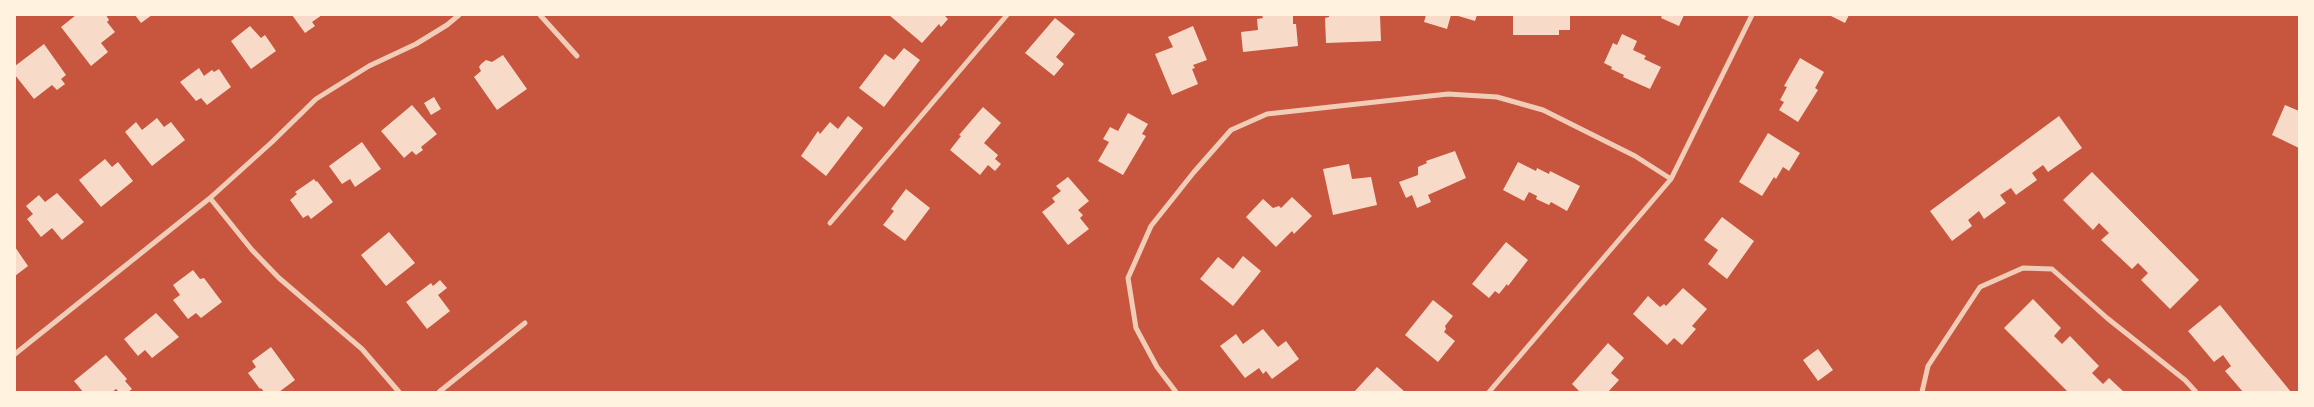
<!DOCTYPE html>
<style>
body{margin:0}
#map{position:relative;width:2314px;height:407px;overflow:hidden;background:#c8553d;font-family:"Source Sans 3",sans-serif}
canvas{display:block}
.frame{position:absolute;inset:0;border:16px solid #fff3e0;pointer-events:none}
</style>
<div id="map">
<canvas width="2314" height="407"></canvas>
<div class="frame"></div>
</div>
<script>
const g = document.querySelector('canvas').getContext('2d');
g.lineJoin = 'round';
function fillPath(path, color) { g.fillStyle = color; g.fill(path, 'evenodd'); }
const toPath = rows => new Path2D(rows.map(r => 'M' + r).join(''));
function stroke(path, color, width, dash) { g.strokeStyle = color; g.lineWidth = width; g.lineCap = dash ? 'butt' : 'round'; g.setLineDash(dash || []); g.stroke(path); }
const building = toPath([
 [76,15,106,15,109,20,107,22,115,32,101,43,108,52,91,66,61,27],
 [135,15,152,15,141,23],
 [292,15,322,15,312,22,315,26,305,33],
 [889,15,944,15,948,19,941,27,939,24,922,43],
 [1262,15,1293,15,1293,24,1296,24,1298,46,1243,52,1241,32,1258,30,1257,19,1263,18],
 [1329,15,1380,15,1381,41,1326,43,1325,18,1329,17],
 [1426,15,1451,15,1447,29,1424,22],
 [1455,15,1477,15,1475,21],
 [1513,15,1570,15,1570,30,1559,30,1559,35,1513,35],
 [1662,15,1684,15,1679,26,1661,18],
 [1829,15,1849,15,1845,23],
 [1055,18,1075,34,1056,57,1064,64,1054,76,1025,53],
 [250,26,261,38,265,35,276,51,251,69,231,41],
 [1193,26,1207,60,1193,65,1195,68,1192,69,1198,84,1172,95,1155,54,1173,47,1168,37],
 [1622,34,1637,41,1633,50,1646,56,1644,59,1661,67,1650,89,1623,77,1624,75,1611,69,1612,67,1604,63,1613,43,1617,45],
 [44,44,66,75,61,79,65,84,57,90,52,85,34,99,15,75,15,66],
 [904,48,920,60,884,107,859,88,885,54,894,60],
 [503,55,527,89,497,110,474,77,481,71,479,67,481,64,486,60,492,62],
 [1800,58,1824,72,1815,88,1818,90,1798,122,1779,110,1784,102,1780,100,1787,87,1784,86],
 [199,68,204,76,212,70,214,72,219,69,231,87,207,105,201,98,196,101,180,82],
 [434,97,441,109,431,115,424,103],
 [412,105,437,134,421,147,423,150,416,155,412,151,404,158,381,131],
 [2285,105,2299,111,2299,148,2272,135],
 [983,107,1001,123,984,143,998,155,995,159,1001,164,995,171,988,165,980,175,950,150,961,136,959,135],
 [1128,113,1148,124,1142,134,1146,136,1123,175,1098,161,1109,142,1103,139,1110,127,1118,131],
 [848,116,863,128,826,176,801,156,818,131,820,134,830,122,838,129],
 [2059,116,2082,148,2048,172,2043,165,2032,173,2037,180,2016,195,2011,188,2000,195,2006,203,1984,219,1979,211,1968,220,1972,226,1952,241,1930,211],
 [157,118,164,127,171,122,185,140,152,166,125,132,136,122,142,130],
 [1768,133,1800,153,1789,171,1783,167,1776,179,1774,177,1762,196,1739,182],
 [362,142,381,169,355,187,350,179,342,184,329,166],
 [1455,151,1466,178,1428,195,1431,202,1417,208,1412,195,1406,198,1399,182,1418,175,1418,167,1427,163,1426,161],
 [105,159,112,167,118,162,133,181,101,207,79,180],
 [1518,162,1536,171,1537,168,1549,174,1550,171,1580,186,1567,211,1551,202,1549,205,1536,199,1537,196,1529,192,1524,201,1503,190],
 [1349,164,1352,179,1371,177,1377,205,1333,215,1323,169],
 [2092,172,2199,280,2170,309,2141,280,2148,273,2138,263,2132,269,2101,240,2109,233,2099,223,2093,230,2063,200],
 [1068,177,1089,201,1078,210,1083,215,1080,218,1089,229,1068,245,1042,212,1055,202,1052,198,1061,191,1056,186],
 [314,179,316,182,317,181,333,202,311,219,308,215,303,218,290,200,297,194,295,192],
 [906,189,930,208,905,241,883,225,894,211,891,209],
 [57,193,84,222,62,240,52,228,41,237,27,219,33,214,26,206,39,195,45,202],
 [1292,197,1312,216,1294,234,1292,231,1276,247,1246,217,1263,199,1273,208,1279,206,1281,208],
 [1722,217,1754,241,1727,279,1708,264,1718,250,1704,240],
 [389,232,415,263,386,286,361,255],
 [1506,242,1528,260,1508,286,1507,284,1499,294,1495,291,1489,298,1472,284],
 [15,247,28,266,15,276],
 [1243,256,1261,271,1233,306,1200,279,1218,257,1233,269],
 [193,270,200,279,204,278,222,302,201,318,196,313,188,319,173,300,180,295,173,285],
 [440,280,447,288,438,295,450,311,427,329,406,302,431,283,433,286],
 [1683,288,1707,309,1692,326,1696,329,1682,345,1674,338,1667,345,1633,314,1648,296,1660,307,1664,304,1666,306],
 [2033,299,2061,328,2054,336,2062,344,2070,336,2099,366,2092,373,2103,384,2109,378,2124,392,2068,392,2004,328],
 [1433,300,1453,316,1445,326,1446,329,1444,332,1455,341,1438,362,1405,335],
 [2220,305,2291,392,2243,392,2225,371,2231,366,2223,355,2214,362,2188,331],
 [156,313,179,337,152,358,145,350,138,356,124,339],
 [1263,329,1278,347,1286,341,1299,359,1272,379,1266,371,1263,374,1259,368,1245,378,1220,346,1236,334,1243,344],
 [1608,343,1624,358,1611,373,1619,380,1608,392,1580,392,1572,384],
 [271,347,295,380,279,392,264,392,261,388,260,389,248,373,256,367,252,361],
 [1818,349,1833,370,1818,381,1803,360],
 [106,355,127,379,125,381,132,389,128,392,119,392,116,389,112,392,83,392,74,381],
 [1377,367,1405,392,1354,392]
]);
const minor = toPath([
 [540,15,577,56],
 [210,198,252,250,279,278,362,349,399,392],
 [830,223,1007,15],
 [15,354,210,198,272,142,316,99,369,66,416,44,447,25,459,15],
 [439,392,525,323],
 [1176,392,1157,367,1136,328,1128,278,1151,226,1194,172,1231,130,1267,114,1448,94,1497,97,1543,110,1635,156,1671,179],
 [1489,392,1671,179,1752,15],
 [1922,392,1928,366,1980,287,2023,268,2052,269,2107,318,2185,380,2196,392]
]);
fillPath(building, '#f7dbc8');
stroke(minor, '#f1ccb7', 5);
</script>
